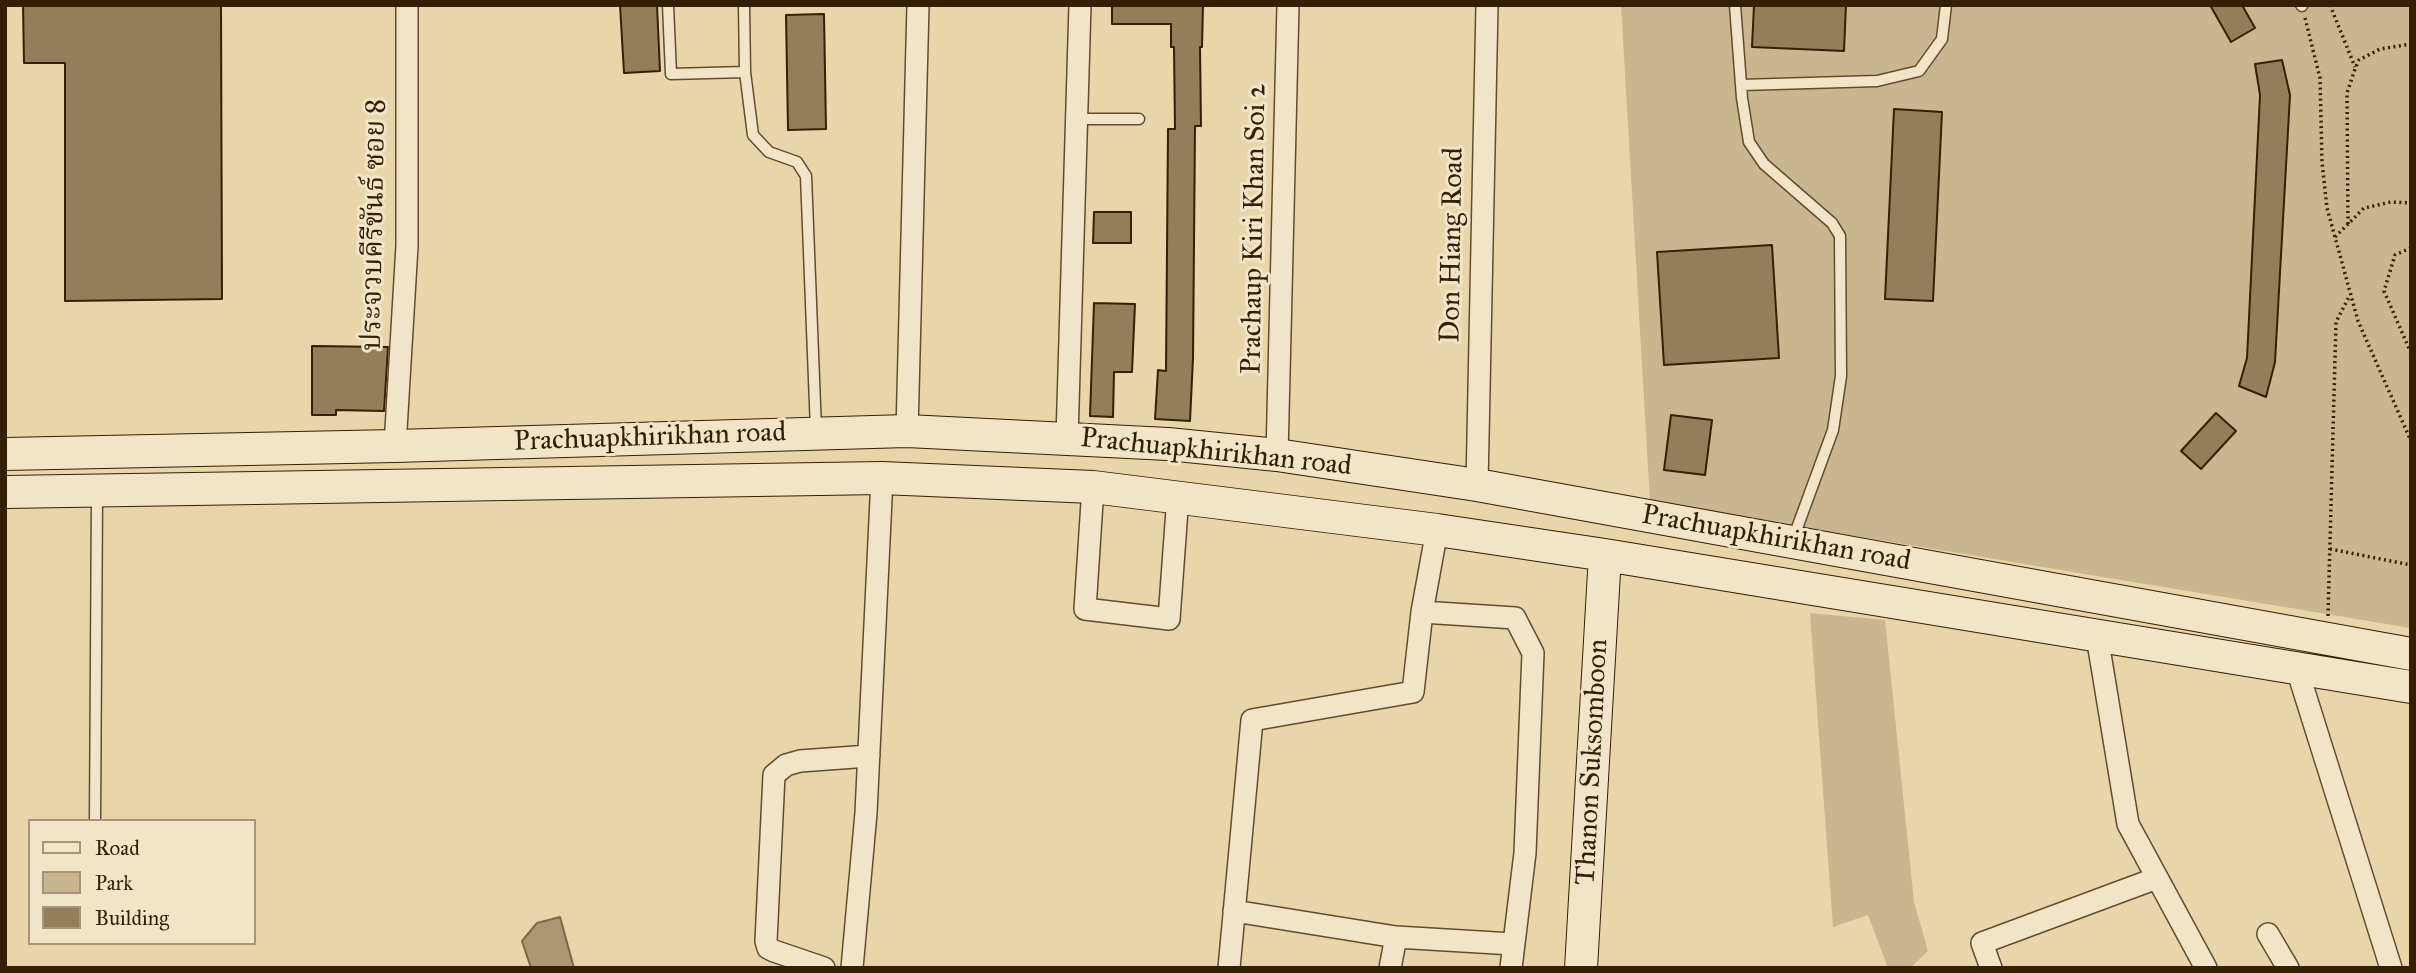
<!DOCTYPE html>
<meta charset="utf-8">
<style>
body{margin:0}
#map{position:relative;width:2416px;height:973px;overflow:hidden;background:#e9d5aa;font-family:"IM FELL Great Primer",serif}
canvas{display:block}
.frame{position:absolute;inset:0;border:7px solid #351f04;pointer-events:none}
.legend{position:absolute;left:28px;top:819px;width:228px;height:126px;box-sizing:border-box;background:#f1e4c8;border:2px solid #a6957a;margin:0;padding:9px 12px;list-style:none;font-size:21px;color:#351f04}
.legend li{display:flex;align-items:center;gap:14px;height:35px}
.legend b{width:35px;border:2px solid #a6957a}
</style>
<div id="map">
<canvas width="2416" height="973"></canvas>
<div class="frame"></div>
<ul class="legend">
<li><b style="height:9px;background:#f1e4c8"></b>Road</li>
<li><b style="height:19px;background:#cab68e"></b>Park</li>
<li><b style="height:19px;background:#937e5a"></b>Building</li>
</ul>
</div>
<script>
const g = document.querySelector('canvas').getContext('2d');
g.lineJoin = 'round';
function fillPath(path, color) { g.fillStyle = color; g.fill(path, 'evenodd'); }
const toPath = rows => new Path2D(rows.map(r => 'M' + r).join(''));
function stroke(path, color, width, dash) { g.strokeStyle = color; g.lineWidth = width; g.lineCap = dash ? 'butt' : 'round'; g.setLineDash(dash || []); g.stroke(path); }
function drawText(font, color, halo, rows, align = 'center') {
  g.font = font + ' "IM FELL Great Primer","Noto Serif Thai",serif'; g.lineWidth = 6; g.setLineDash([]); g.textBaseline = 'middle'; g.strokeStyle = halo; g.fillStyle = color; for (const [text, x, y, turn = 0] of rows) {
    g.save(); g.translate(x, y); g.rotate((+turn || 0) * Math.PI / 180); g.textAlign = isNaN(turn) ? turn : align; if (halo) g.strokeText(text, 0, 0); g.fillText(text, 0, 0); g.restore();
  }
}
const green = toPath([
 [1621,5,2411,5,2411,628,1650,502],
 [1810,613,1885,620,1914,902,1928,951,1910,968,1888,968,1868,915,1833,927]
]);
const water = toPath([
 [560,917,574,968,531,968,522,941,537,923,560,917]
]);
const building = toPath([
 [23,5,221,5,222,299,65,301,65,63,24,63,23,5],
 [620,5,657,5,660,71,624,73,620,5],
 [1112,5,1203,5,1202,47,1200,47,1201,126,1195,126,1193,358,1190,421,1155,419,1158,370,1166,371,1168,129,1175,129,1174,47,1171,47,1171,24,1112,24,1112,5],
 [1754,5,1846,5,1844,51,1752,47,1754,5],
 [2210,5,2242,5,2255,28,2231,42,2210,5],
 [824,14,826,129,788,130,786,15,824,14],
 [2282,60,2290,95,2275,362,2266,397,2239,386,2247,358,2260,95,2255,64,2282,60],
 [1894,109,1942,112,1933,301,1885,299,1894,109],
 [1094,212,1131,212,1131,243,1093,243,1094,212],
 [1772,245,1779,358,1664,365,1657,252,1772,245],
 [1094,303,1135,304,1132,372,1114,372,1113,417,1090,416,1094,303],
 [312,346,388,347,384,411,336,410,336,415,312,415,312,346],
 [2216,413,2236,431,2201,469,2181,451,2216,413],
 [1671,415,1712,420,1705,475,1664,470,1671,415]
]);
const path = toPath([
 [2330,5,2355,67],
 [2305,18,2320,78,2322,162,2327,208,2358,321,2411,441],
 [2348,224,2347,93,2355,69,2359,60,2380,49,2411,44],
 [2335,237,2364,208,2391,202,2411,203],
 [2411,248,2395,255,2384,291,2411,353],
 [2330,549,2411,565],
 [2328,616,2336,322,2350,295]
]);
const lane = toPath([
 [668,5,671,74,745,72],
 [744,5,745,72,753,135,769,152,797,162,806,176,816,430],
 [1735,5,1742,98,1749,142,1764,164,1832,223,1840,236,1841,376,1833,430,1793,539],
 [2301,5,2302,6],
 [1741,85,1877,81,1919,71,1942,39,1946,5],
 [1078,119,1139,119],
 [95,821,97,495]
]);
const street = toPath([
 [907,431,918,5],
 [1067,438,1080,5],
 [395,446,407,246,407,5],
 [1277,455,1288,5],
 [1477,485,1487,5],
 [1093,487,1085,609,1169,619,1178,496],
 [1422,612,1515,618,1533,653,1525,853,1511,968],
 [2097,636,2128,824,2206,968],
 [2297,669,2391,968],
 [1234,911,1396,937,1513,944],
 [2268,934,2288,968],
 [824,968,774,951,768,948,766,941,774,775,786,765,800,761,869,756],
 [852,968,866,813,882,478],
 [1229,968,1252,720,1413,692,1422,612,1437,530],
 [1390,968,1396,937],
 [1991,968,1982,943,2157,878]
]);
const secondary = toPath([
 [5,454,395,446,907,431,1168,444,1277,455,1477,485,2411,654],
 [5,492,882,478,1093,487,1437,530,1605,555,2411,687],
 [1581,968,1605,555]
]);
const streetNames = [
 ["ประจวบคีรีขันธ์ ซอย 8",375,225,-89],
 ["Prachaup Kiri Khan Soi 2",1255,229,-89],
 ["Don Hiang Road",1453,245,-89],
 ["Prachuapkhirikhan road",650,438,-2],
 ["Prachuapkhirikhan road",1216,453,6],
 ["Prachuapkhirikhan road",1776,539,10],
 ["Thanon Suksomboon",1593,762,-87]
];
fillPath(green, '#cab68e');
fillPath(water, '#ac9772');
stroke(water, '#7c6746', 2);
fillPath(building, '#937e5a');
stroke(building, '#351f04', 2);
stroke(lane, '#624c2e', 13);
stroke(street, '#624c2e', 24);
stroke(secondary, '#351f04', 34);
stroke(path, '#351f04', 3.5, [2, 3.5]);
stroke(lane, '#f1e4c8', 10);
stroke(street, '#f1e4c8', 21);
stroke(secondary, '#f1e4c8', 32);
drawText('28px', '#351f04', '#f1e4c8', streetNames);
</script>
